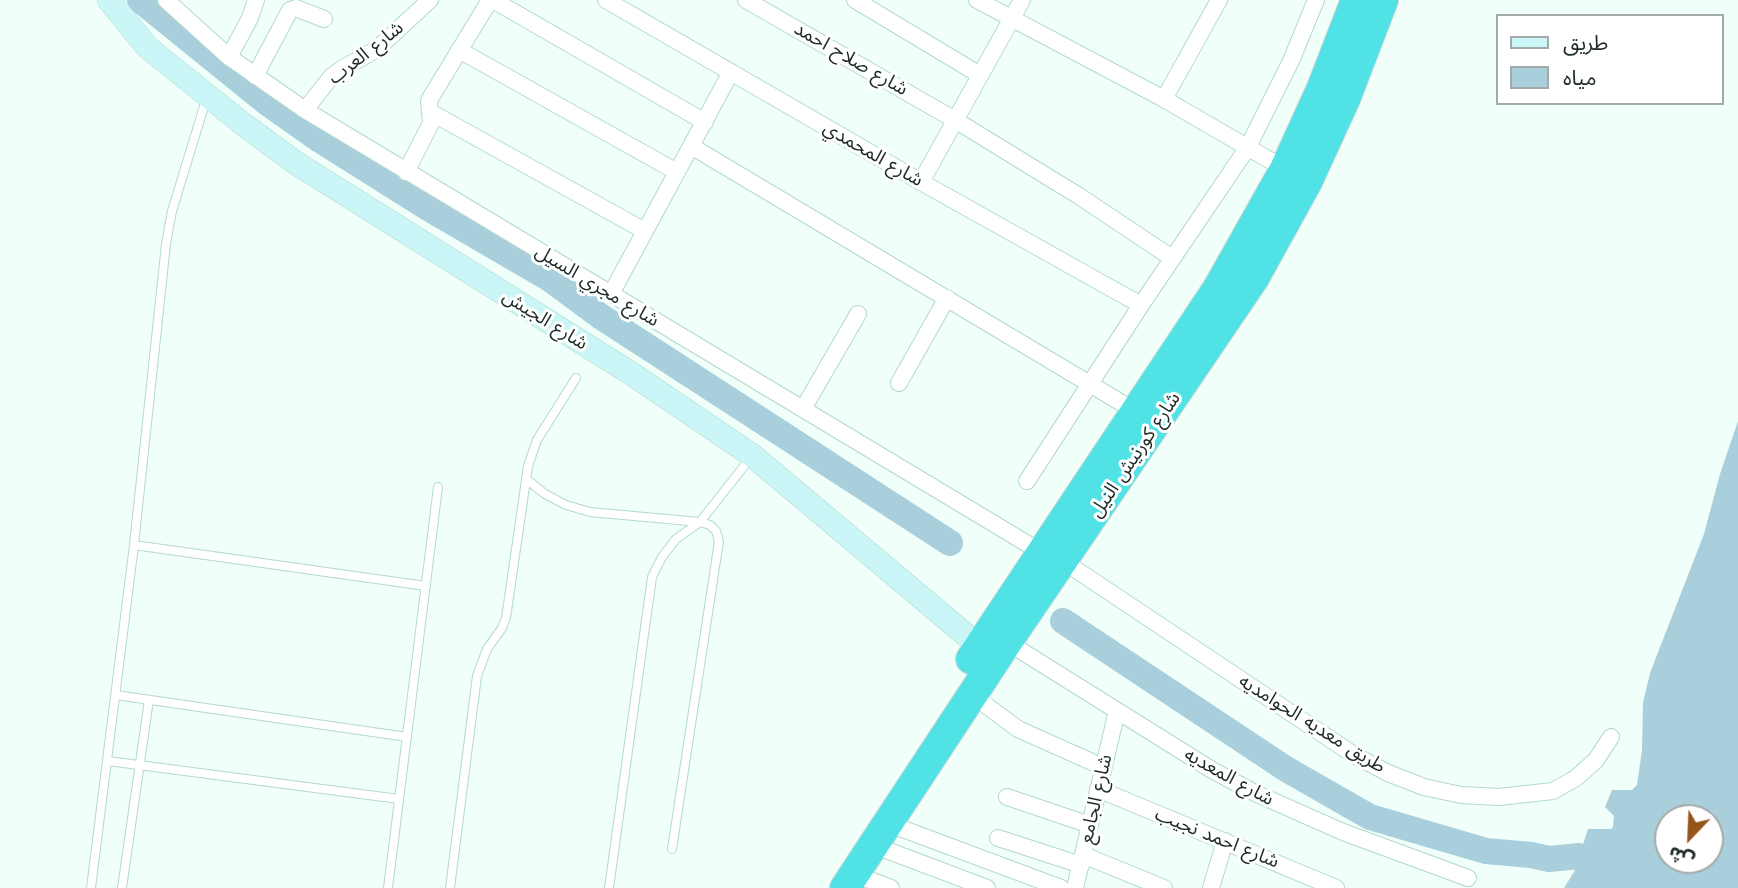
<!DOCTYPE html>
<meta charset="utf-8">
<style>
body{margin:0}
#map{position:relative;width:1738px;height:888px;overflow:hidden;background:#f0fffa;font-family:"Work Sans","Noto Sans Arabic",sans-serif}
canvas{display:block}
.legend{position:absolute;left:1496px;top:14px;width:228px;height:91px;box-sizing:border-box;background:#fff;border:2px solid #a4aaa9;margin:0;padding:9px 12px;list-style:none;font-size:21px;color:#1c2b27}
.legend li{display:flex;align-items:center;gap:14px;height:35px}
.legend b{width:35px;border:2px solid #a4aaa9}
.north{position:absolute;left:1654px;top:804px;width:70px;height:70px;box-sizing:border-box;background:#fff;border:2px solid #a4aaa9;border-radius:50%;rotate:203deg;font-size:19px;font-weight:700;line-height:28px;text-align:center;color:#1c2b27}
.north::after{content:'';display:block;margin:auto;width:24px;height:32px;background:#935519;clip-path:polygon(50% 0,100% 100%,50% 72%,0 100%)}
</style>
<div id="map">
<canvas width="1738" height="888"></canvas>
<ul class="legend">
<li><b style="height:9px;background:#cbf6f8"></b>طريق</li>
<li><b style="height:19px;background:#a8cfdb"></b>مياه</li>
</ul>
<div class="north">ش</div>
</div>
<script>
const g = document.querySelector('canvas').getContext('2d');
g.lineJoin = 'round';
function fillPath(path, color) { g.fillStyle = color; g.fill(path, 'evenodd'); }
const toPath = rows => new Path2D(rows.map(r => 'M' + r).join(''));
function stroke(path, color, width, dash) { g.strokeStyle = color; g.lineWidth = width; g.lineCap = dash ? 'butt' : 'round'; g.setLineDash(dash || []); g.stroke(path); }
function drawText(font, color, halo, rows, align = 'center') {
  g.font = font + ' "Work Sans","Noto Sans Arabic",sans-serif'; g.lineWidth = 6; g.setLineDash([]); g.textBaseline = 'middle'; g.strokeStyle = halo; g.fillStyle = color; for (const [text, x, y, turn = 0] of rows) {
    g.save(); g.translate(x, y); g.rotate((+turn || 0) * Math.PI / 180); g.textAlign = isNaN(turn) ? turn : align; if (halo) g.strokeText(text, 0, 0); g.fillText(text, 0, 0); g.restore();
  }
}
const water = toPath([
 [1738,421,1738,888,1564,888,1574,872,1588,829,1611,829,1613,827,1614,816,1605,807,1612,790,1632,790,1637,785,1642,750,1643,703,1650,673,1704,534,1720,474],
 [1668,818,1710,818,1710,860,1668,860]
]);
const river = toPath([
 [140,0,266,102,320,140,428,208,550,279,600,316,950,543],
 [1063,621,1286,769,1370,817,1486,851,1531,855,1549,859,1579,856]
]);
const lane = toPath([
 [526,479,545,494,566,505,590,512,700,522,710,525,716,531,719,541,672,849],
 [134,545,426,586],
 [116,695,407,737],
 [108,761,399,799],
 [91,888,134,545,166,244,172,211,206,100],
 [122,888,149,700],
 [388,888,438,487],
 [450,888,477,676,487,649,502,628,506,618,528,466,537,440,576,378],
 [609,888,652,577,662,557,676,539,700,522,752,456]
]);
const street = toPath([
 [166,0,229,57,305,110,1041,552],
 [493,0,705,122],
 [606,0,921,182,1141,305],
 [746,0,955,120,1079,196,1172,258],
 [855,0,980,75],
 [977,0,1164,99,1285,169],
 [459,50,677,172],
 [229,57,250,18,256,0],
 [255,76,290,10,296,8,324,19],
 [1164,99,1219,0],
 [305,110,331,77,340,70,377,49,430,0],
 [432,113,645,231],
 [691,146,1135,411],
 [406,172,431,123,429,101,431,97,490,0],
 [921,182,1022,0],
 [611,294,731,72],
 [899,383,947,298],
 [803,409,858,314],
 [1027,481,1141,305,1248,147,1291,61,1316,0],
 [1063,561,1354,755,1388,773,1424,787,1461,795,1499,797,1553,791,1576,778,1596,760,1611,737],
 [1007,642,1212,770,1255,793,1343,832,1468,878],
 [974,692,987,706,1018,729,1103,767],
 [1098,789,1336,888],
 [1007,797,1090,825],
 [887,823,1061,888],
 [998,838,1081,865],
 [873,845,987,888],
 [1083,855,1164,888],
 [854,874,891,888],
 [1075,888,1117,711],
 [1211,888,1225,841]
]);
const secondary = toPath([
 [109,0,147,47,243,124,296,163,632,374,753,456,979,646]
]);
const highway = toPath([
 [971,659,1218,288,1285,169,1322,88,1356,0],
 [845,888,1007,642,1254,278,1307,182,1345,99,1383,0]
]);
const streetNames = [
 ["شارع العرب",366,53,-38],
 ["شارع صلاح احمد",851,59,30],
 ["شارع المحمدي",873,154,30],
 ["شارع مجري السيل",597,286,31],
 ["شارع الجيش",545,320,32],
 ["شارع كورنيش النيل",1135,455,-56],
 ["طريق معديه الحوامديه",1312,724,32],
 ["شارع المعديه",1229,777,29],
 ["شارع الجامع",1096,799,-77],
 ["شارع احمد نجيب",1217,838,22]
];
fillPath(water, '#a8cfdb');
stroke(river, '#a8cfdb', 26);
stroke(lane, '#b3d9cd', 10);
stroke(street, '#b3d9cd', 18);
stroke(secondary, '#b3d9cd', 24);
stroke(highway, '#d6d9d8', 32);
stroke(lane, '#fff', 8);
stroke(street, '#fff', 16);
stroke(secondary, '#cbf6f8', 23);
stroke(highway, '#51e2e6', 30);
drawText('19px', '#1c2b27', '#fff', streetNames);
</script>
